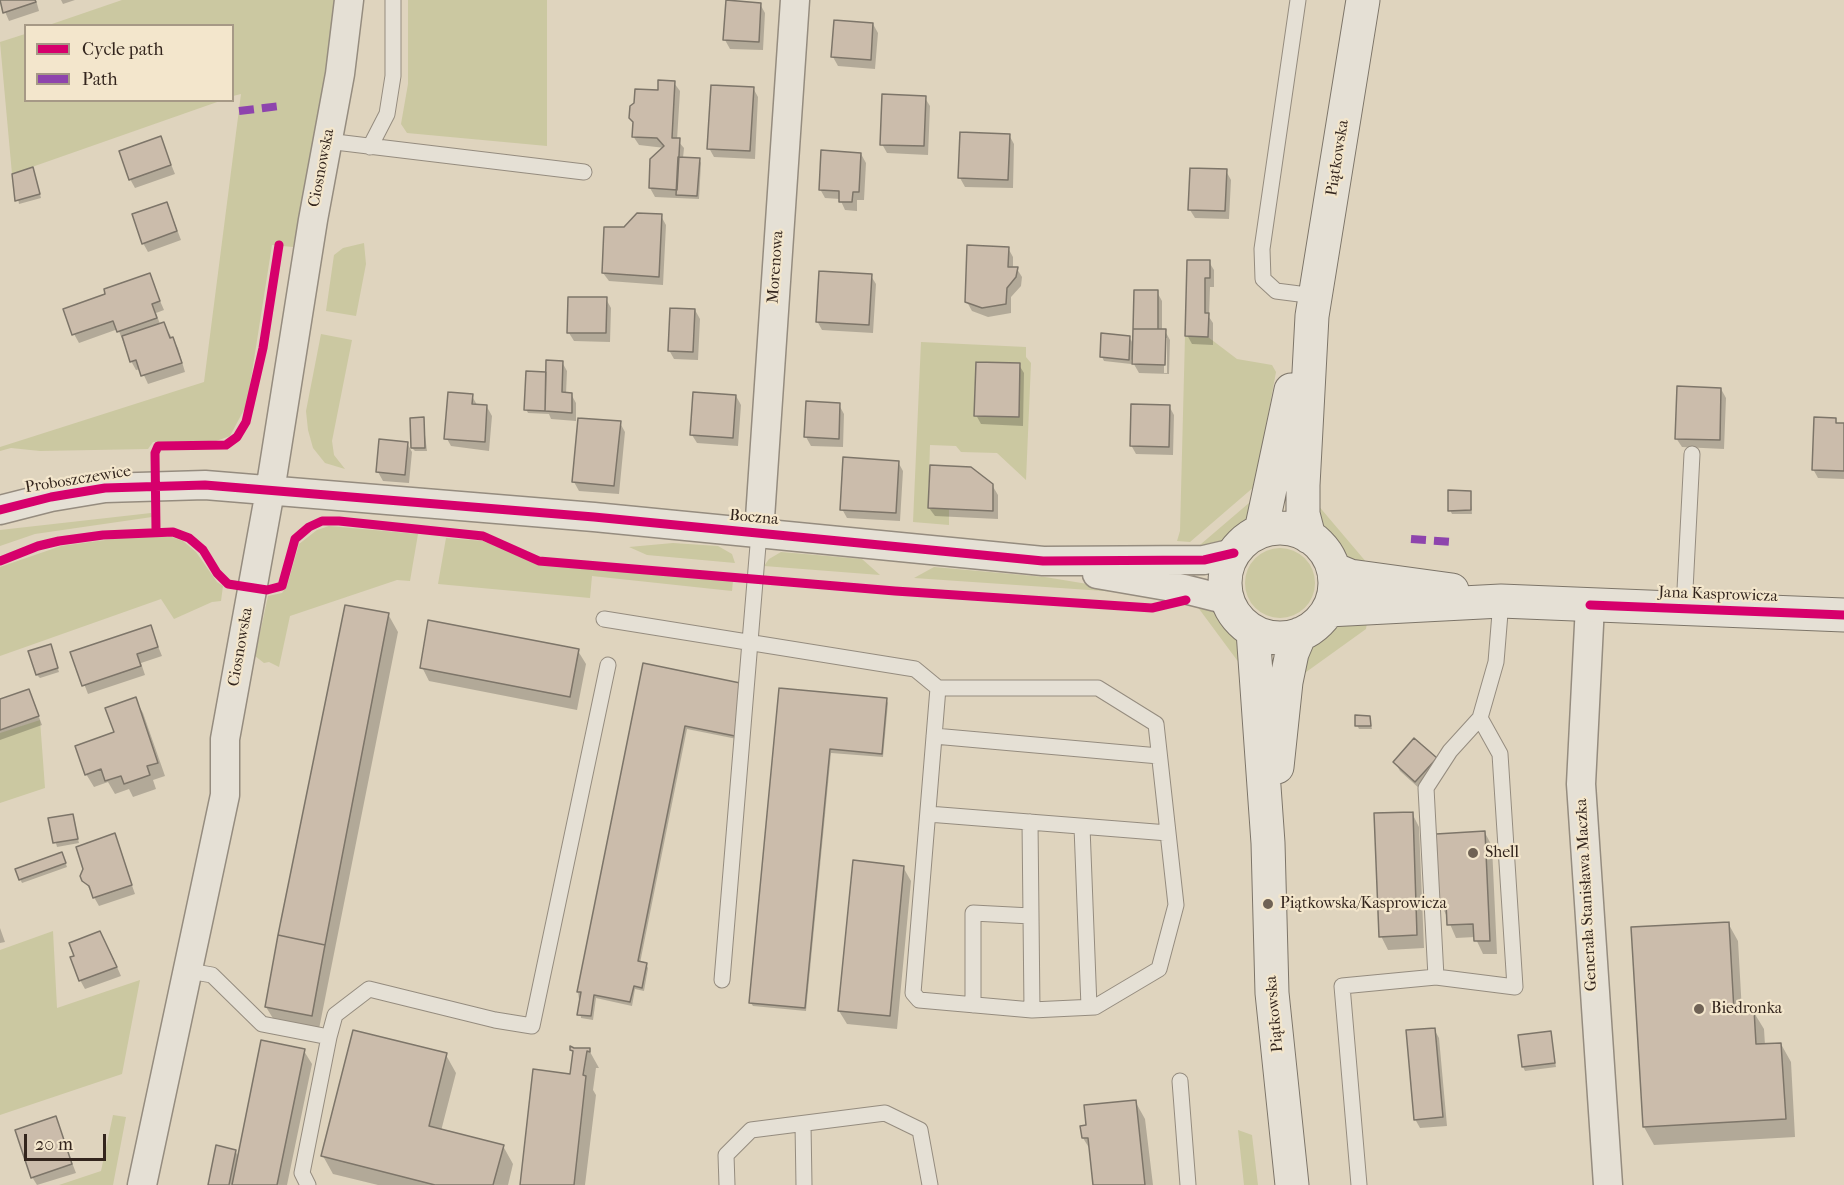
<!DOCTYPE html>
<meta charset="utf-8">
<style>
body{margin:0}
#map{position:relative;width:1844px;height:1185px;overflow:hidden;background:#dfd4be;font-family:"IM FELL French Canon",serif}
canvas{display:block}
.legend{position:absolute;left:24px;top:24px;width:210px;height:78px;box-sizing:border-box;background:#f3e6cc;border:2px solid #a69986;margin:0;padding:8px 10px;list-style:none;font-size:18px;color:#33251d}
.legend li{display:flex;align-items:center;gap:12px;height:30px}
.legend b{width:30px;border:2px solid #a69986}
.scale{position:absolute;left:24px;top:1134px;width:82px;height:27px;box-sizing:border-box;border:3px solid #33251d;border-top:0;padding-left:8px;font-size:18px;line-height:21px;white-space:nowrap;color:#33251d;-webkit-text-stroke:4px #f3e6cc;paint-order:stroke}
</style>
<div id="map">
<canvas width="1844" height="1185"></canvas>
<ul class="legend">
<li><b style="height:8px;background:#d6006c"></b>Cycle path</li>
<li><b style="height:8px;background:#8e44ad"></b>Path</li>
</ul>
<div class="scale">20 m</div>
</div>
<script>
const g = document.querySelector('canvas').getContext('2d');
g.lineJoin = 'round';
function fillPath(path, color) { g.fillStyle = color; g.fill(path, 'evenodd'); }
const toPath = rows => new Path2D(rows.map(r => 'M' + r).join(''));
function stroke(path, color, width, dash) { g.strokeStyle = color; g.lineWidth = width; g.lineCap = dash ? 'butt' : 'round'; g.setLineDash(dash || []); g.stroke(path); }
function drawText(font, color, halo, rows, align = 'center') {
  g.font = font + ' "IM FELL French Canon",serif'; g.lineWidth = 4.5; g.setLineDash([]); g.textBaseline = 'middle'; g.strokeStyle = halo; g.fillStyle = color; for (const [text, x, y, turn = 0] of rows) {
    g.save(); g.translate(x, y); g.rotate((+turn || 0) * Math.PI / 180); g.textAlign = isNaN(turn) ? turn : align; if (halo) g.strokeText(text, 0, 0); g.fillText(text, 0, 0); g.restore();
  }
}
const green = toPath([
 [122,0,337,0,325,93,293,247,272,245,247,404,230,436,216,441,153,442,148,449,40,451,11,448,0,451,0,447,204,382,241,94,233,96,232,26,49,25],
 [408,0,547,0,547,146,407,133,401,124,408,84],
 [25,34,26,100,220,101,12,174,0,42],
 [364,243,366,264,356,316,326,311,334,255,343,248],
 [321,334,352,340,332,441,334,455,345,469,325,463,313,448,308,430,306,411],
 [1185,336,1208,337,1237,359,1272,365,1276,372,1255,486,1190,542,1177,541,1180,531],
 [921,342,1026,347,1026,357,1031,363,1026,480,997,453,961,452,956,446,930,445,928,508,949,509,949,525,913,522],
 [1263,491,1251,518,1245,525,1214,546,1194,550],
 [1311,497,1373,570,1346,558,1321,528],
 [151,513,152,517,35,534,0,546,0,530],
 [329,526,418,534,410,581,397,580,290,616,279,667,269,662,264,663,255,656,268,596,282,593,287,586,299,544,317,530],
 [135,536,172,537,183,541,196,552,217,582,223,586,221,601,212,602,174,619,161,599,0,656,0,567,61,546],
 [446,538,483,541,539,564,733,581,732,591,592,576,590,598,438,584],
 [673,543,718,546,732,554,735,563,647,555,629,547],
 '1245 583a35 35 0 1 1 70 0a35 35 0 1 1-70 0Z',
 [781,552,862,559,880,575,764,566,769,559],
 [934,567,1045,577,1148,594,914,578],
 [1191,598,1215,609,1236,635,1243,646,1248,675],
 [1368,616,1366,629,1302,675,1312,643,1343,621],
 [40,720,45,788,0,803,0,733],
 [53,931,57,1008,140,980,122,1074,0,1115,0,950],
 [113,1115,126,1117,113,1185,59,1185,101,1171],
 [1238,1130,1252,1135,1258,1185,1244,1185]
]);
const shadow = toPath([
 [0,0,36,0,39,11,9,21],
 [61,0,75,0,63,4],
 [760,4,765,13,763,50,730,49,725,40],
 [873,24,878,33,875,69,838,66,833,57],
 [674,83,680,91,677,140,684,148,683,158,699,159,701,163,699,199,655,197,650,188,665,148,639,145,633,136,659,91],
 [753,88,758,97,755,159,714,157,709,148],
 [925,98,930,106,928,155,887,153,882,144],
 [1009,135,1014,144,1013,188,965,187,960,178],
 [164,147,175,174,135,188,130,179],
 [861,154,866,163,864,200,857,200,857,211,845,210,840,199,825,198,820,189],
 [1226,171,1231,180,1229,219,1195,218,1190,210],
 [34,173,41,198,19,204,14,175],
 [167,203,181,240,148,252,143,243],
 [661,216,666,225,663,285,609,281,603,273,625,229],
 [1008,248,1013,257,1013,268,1017,269,1022,277,1021,286,1011,297,1011,313,988,317,972,311,967,302],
 [1209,262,1214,270,1214,287,1210,287,1209,317,1213,323,1213,345,1192,344,1187,335],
 [149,275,164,310,156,313,160,324,163,323,178,348,185,372,148,384,141,369,136,370,131,361,118,329,79,343,74,334,107,295],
 [871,276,876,284,873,333,822,330,817,321],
 [1157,292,1162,301,1162,331,1165,331,1170,340,1169,374,1139,373,1131,359,1131,364,1104,361,1102,357,1129,337,1134,345],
 [1164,338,1167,338,1167,373,1164,373],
 [606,299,611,308,610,342,574,341,569,333],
 [695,310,700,319,698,360,674,359,669,350],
 [562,362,567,371,566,394,571,394,576,403,576,421,551,419,549,414,528,413,526,409,547,377],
 [1019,365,1024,373,1023,426,981,424,976,415],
 [1721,389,1726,398,1724,449,1682,447,1676,438],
 [472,396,477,405,487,407,492,416,489,451,451,446,446,437],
 [736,396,741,405,738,446,697,443,692,435],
 [839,405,844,414,843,447,811,446,806,437],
 [1169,406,1174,415,1173,455,1136,454,1131,445],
 [423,419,427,451,415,451,412,448],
 [1835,420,1838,425,1844,425,1844,479,1818,478,1813,469],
 [620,423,625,432,619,494,579,491,574,482],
 [407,443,412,452,409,483,383,481,378,472],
 [898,462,903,471,900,521,847,518,842,509],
 [992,485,998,495,998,519,935,516,929,508],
 [1470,492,1472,514,1452,514,1450,510],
 [388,614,398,632,319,1029,274,1020,266,1007],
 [150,627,162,656,141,663,145,675,88,694,72,653],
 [52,650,59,672,40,678,37,675],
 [578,651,586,664,577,710,429,681,422,667],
 [644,665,747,690,737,739,687,729,640,963,646,964,648,968,644,991,635,989,632,1006,596,998,593,1020,581,1018,578,991],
 [780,689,886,699,888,703,883,757,831,753,806,1011,753,1006,750,1002],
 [29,691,42,725,0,740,0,701],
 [135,699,143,713,165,776,153,780,156,789,133,797,129,789,115,794,108,782,94,787,86,774],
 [1369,717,1372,729,1359,729,1357,725],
 [1435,759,1440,768,1421,790,1400,771,1395,762],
 [1412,813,1419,827,1424,948,1388,950,1381,936],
 [72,816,79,843,57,847,50,820],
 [1485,833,1492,846,1497,954,1483,954,1475,937,1456,938,1440,901],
 [114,834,135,894,99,906,82,876],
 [64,858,67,867,22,883,20,879],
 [903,867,911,881,897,1029,847,1024,839,1011],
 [1728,923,1738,941,1742,1012,1753,1011,1764,1029,1765,1045,1781,1044,1791,1062,1795,1137,1654,1145,1644,1127],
 [0,928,5,942,0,943],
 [110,951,121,976,85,989,80,980],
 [1434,1029,1439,1038,1447,1126,1420,1128,1415,1119],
 [1550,1033,1556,1067,1525,1071,1523,1067],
 [572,1050,589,1050,599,1068,596,1068,593,1090,596,1095,585,1185,521,1185,572,1076,574,1054],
 [304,1051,312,1064,287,1185,210,1185,235,1151,239,1157],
 [446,1055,456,1073,441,1131,503,1146,513,1164,508,1185,378,1185,333,1174,323,1156],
 [1135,1101,1145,1119,1153,1185,1094,1185,1091,1151,1083,1138],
 [55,1118,76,1173,37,1185,32,1177]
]);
const building = toPath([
 [0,0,35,0,36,2,3,13,0,0],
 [726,0,761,3,759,42,723,40,726,0],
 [834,20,873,23,871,60,831,57,834,20],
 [658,80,675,81,672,138,680,138,677,190,649,188,650,159,664,146,657,138,632,137,633,122,629,118,630,106,634,103,635,89,658,90,658,80],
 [711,85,754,87,750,151,707,149,711,85],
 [882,94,926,96,924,146,880,145,882,94],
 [960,132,1010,134,1008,180,958,178,960,132],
 [161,136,171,165,129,180,119,151,161,136],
 [821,150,861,153,859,192,853,192,852,202,839,202,839,191,819,190,821,150],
 [678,157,700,158,697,196,676,195,678,157],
 [33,167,40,194,15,201,12,174,33,167],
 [1190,168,1227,169,1225,211,1188,210,1190,168],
 [167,202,177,231,142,244,132,214,167,202],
 [637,213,662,214,659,277,602,273,604,227,624,227,637,213],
 [967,245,1009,247,1008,267,1018,267,1016,277,1007,288,1006,304,982,308,965,302,967,245],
 [1187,260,1210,260,1210,278,1205,278,1205,313,1209,313,1208,337,1185,336,1187,260],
 [819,271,872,274,869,325,816,322,819,271],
 [150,273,160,301,152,304,157,318,117,332,113,321,72,335,63,309,105,294,104,289,150,273],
 [1134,290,1158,290,1158,329,1133,329,1134,290],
 [568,297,607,297,606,333,567,333,568,297],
 [670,308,695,309,693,352,668,351,670,308],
 [164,322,170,338,173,337,182,363,141,376,136,360,130,362,122,336,164,322],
 [1133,329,1166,329,1165,365,1132,364,1133,329],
 [1101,333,1130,336,1129,360,1100,357,1101,333],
 [546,360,563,361,562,392,572,393,572,413,545,411,546,360],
 [976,362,1020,363,1019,417,974,416,976,362],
 [526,371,546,372,545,411,524,410,526,371],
 [1677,386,1721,388,1720,440,1675,439,1677,386],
 [448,392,473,394,472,404,487,405,485,442,444,439,448,392],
 [693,392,736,395,733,438,690,435,693,392],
 [806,401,840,403,839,439,804,437,806,401],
 [1131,404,1170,405,1169,447,1130,446,1131,404],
 [424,417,425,448,411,448,410,418,424,417],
 [1814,417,1836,418,1836,423,1844,423,1844,471,1812,470,1814,417],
 [578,418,621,421,614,486,572,482,578,418],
 [379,439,408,442,405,475,376,472,379,439],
 [843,457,899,461,896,513,840,510,843,457],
 [930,465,971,467,993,484,993,511,928,508,930,465],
 [1448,490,1471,491,1471,510,1448,511,1448,490],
 [345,605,389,613,325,945,278,935,345,605],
 [428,620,579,649,570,697,420,668,428,620],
 [151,625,158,647,137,654,141,666,82,686,70,652,151,625],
 [51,644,58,668,36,675,28,651,51,644],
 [643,663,745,684,735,736,685,726,638,961,647,963,642,988,634,986,630,1002,594,995,591,1016,577,1015,581,992,577,992,643,663],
 [779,688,887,698,882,754,830,749,805,1008,749,1003,779,688],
 [29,689,39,716,0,730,0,699,29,689],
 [136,697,158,763,147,766,150,775,124,784,121,776,105,781,101,769,85,775,75,746,114,732,105,708,136,697],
 [1355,715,1370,716,1371,726,1355,726,1355,715],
 [1414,738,1437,758,1415,782,1393,762,1414,738],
 [1413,812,1417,935,1379,937,1374,813,1413,812],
 [73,814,78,839,53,843,48,818,73,814],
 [1485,831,1490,941,1474,941,1473,924,1447,925,1446,902,1438,902,1436,834,1485,831],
 [115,833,132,885,93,898,89,886,82,881,80,876,83,869,76,847,115,833],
 [62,852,66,863,19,880,15,869,62,852],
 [853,860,904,866,890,1016,838,1011,853,860],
 [1729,922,1734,1011,1754,1009,1756,1044,1781,1043,1786,1119,1643,1127,1631,927,1729,922],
 [100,931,117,967,79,981,70,957,74,956,69,943,100,931],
 [278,935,325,945,312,1016,265,1007,278,935],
 [1435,1028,1443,1117,1414,1120,1406,1030,1435,1028],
 [353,1030,447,1053,429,1126,504,1145,493,1185,435,1185,321,1156,353,1030],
 [1551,1031,1555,1063,1522,1067,1518,1035,1551,1031],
 [261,1040,305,1049,277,1185,232,1185,261,1040],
 [570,1046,574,1048,590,1048,590,1052,587,1051,583,1075,586,1076,574,1185,520,1185,533,1069,570,1074,573,1051,570,1050,570,1046],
 [1136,1100,1145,1185,1093,1185,1088,1138,1082,1138,1080,1126,1086,1125,1084,1105,1136,1100],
 [56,1116,72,1164,31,1178,15,1130,56,1116],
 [216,1145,236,1150,229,1185,208,1185,216,1145]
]);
const lane = toPath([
 [1298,0,1262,249,1263,279,1276,291,1315,296],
 [327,141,584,172],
 [370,147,387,114,393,76,393,0],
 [1684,609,1692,454],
 [604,619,915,669,938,688,913,993,919,1000,1032,1010,1095,1007,1159,969,1176,905,1156,724,1098,688,938,688],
 [934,736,1159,756],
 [928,814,1168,833],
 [1030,822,1032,1010],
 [1082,827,1089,1007],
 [189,971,212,975,262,1024,329,1037,335,1015,369,989,495,1020,532,1026,608,665],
 [1436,977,1515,987,1500,754,1480,718],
 [722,980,759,533],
 [973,1005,973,913,1031,916],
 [1180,1081,1188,1185],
 [803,1124,804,1185],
 [308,1185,302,1173,329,1037],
 [727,1185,726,1155,751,1130,885,1113,920,1130,930,1185],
 [1359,1185,1342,986,1436,977,1426,788,1450,751,1480,718,1496,662,1501,601]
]);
const street = toPath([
 [0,510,51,497,105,488,205,485,594,517,1043,561,1204,560,1234,553],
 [759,533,795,0],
 [1097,574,1184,589,1228,600],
 [1590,605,1581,784,1608,1185],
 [142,1185,225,795,225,739,270,491,313,220,340,74,349,0]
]);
const secondary = toPath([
 '1225 583a55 55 0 1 1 110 0a55 55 0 1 1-110 0Z',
 [1261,531,1291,390],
 [1309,537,1303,514,1303,485,1312,316,1363,0],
 [1333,569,1350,576,1452,590],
 [1328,610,1501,601,1844,615],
 [1253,631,1268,843,1272,993,1292,1185],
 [1277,767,1286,682,1292,653,1300,634]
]);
const quiet = toPath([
 [239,111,280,106],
 [1411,539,1453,542]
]);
const cycleway = toPath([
 [0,510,51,497,105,488,205,485,594,517,1043,561,1204,560,1234,553],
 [156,530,155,453,158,446,226,445,237,437,246,422,263,348,279,245],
 [0,561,38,546,59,541,103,535,173,532,189,538,203,550,217,573,228,584,267,590,282,586,295,539,309,527,322,521,339,521,483,536,539,561,895,591,1152,608,1186,600],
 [1590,605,1844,615]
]);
const markers = [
 [1473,853,6,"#6f6255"],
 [1268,904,6,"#6f6255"],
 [1699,1009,6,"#6f6255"]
];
const streetNames = [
 ["Piątkowska",1338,158,-81],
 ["Ciosnowska",322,168,-79],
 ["Morenowa",776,267,-86],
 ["Proboszczewice",78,480,-9],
 ["Boczna",754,518,5],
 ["Jana Kasprowicza",1718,595,2],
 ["Ciosnowska",241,647,-80],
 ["Generała Stanisława Maczka",1587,895,-93],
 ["Piątkowska",1275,1014,-95]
];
const poiNames = [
 ["Shell",1485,853],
 ["Piątkowska/Kasprowicza",1280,904],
 ["Biedronka",1711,1009]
];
fillPath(green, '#cbc8a1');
fillPath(shadow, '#0003');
fillPath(building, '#cbbcab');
stroke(building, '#7d7569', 1.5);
stroke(lane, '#958c7f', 17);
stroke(street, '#958c7f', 31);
stroke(secondary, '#7d7569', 35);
stroke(lane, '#e5e0d5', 15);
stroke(street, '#e5e0d5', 28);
stroke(secondary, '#e5e0d5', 33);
stroke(quiet, '#8e44ad', 8, [15, 8]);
stroke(cycleway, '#d6006c', 9);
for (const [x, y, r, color] of markers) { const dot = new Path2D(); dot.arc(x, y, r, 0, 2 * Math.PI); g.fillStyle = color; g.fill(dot); stroke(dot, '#f3e6cc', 2); }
drawText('16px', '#33251d', '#f3e6cc', streetNames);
drawText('16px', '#33251d', '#f3e6cc', poiNames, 'left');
</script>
